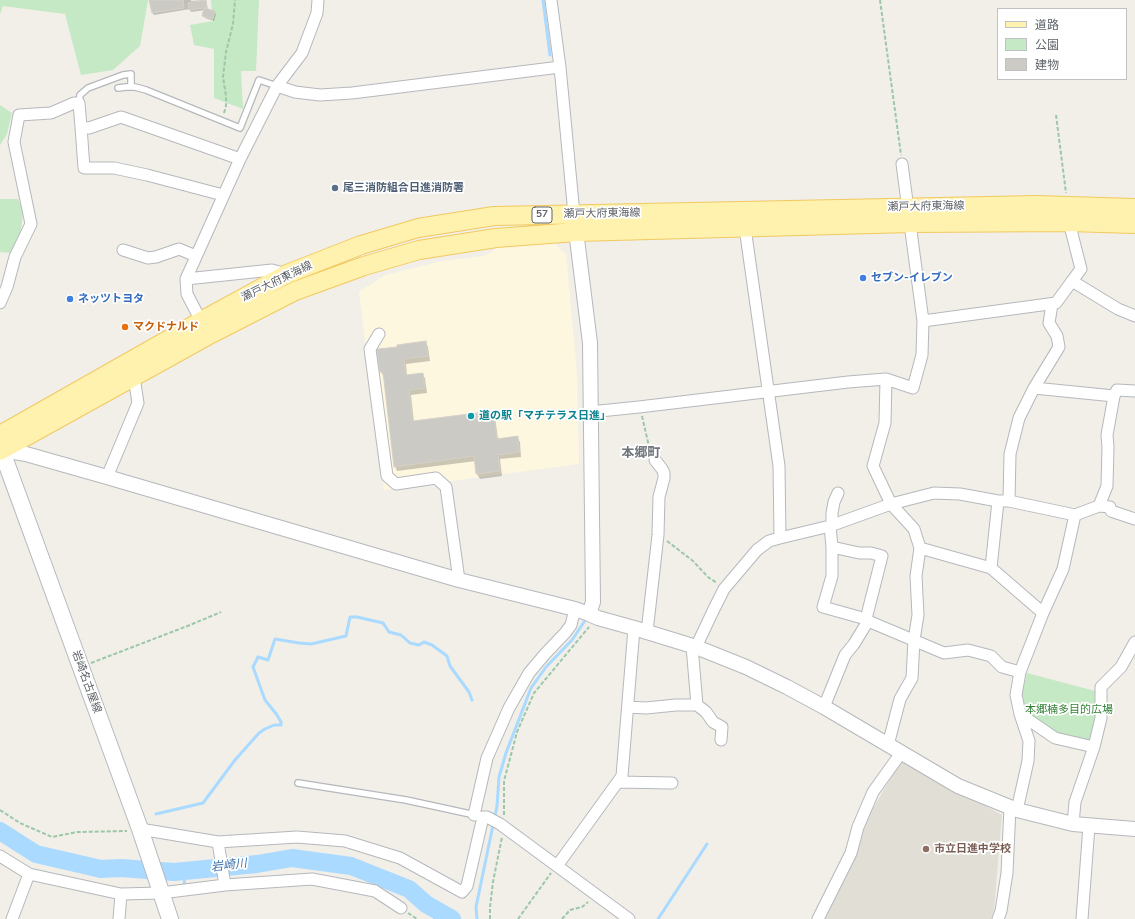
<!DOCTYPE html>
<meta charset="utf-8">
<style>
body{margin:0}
#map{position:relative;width:1135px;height:919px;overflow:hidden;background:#f1efe8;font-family:"Nunito Sans","Noto Sans JP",sans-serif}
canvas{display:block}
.legend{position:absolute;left:997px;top:8px;width:130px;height:72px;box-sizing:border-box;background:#fff;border:1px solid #bfc1c3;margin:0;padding:5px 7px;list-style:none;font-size:12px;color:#5f6368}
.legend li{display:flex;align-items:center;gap:8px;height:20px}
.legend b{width:20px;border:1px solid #bfc1c3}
</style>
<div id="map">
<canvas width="1135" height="919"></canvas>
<ul class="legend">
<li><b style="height:5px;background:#fff2af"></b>道路</li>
<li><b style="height:11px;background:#c5e8c5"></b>公園</li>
<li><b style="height:11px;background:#cccac5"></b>建物</li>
</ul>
</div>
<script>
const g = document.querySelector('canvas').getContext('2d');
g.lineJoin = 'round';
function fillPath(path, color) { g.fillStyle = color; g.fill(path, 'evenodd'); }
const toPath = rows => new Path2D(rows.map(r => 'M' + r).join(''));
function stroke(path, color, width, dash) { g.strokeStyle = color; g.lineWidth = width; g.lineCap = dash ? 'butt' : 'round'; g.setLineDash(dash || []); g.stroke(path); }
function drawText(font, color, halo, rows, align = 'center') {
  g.font = font + ' "Nunito Sans","Noto Sans JP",sans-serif'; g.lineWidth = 3.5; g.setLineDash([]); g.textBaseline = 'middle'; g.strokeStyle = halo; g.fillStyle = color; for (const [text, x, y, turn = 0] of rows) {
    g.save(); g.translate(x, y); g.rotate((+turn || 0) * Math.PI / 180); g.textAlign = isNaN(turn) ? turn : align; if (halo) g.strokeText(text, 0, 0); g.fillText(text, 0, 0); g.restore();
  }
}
const commercial = toPath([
 [552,241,566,254,577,375,579,464,384,490,359,292,385,275,442,261,484,256,492,252,497,246]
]);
const education = toPath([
 [902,759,1002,815,994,910,991,919,824,919,856,837]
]);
const green = toPath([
 [0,0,148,0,140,46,113,70,81,75,65,14,3,6,0,14],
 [211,0,259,0,256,71,241,71,243,109,214,98,214,49,194,45,190,25,213,21],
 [0,105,12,113,7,134,0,145],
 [0,199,18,199,23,212,21,230,11,253,0,252],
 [1027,673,1095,691,1095,717,1090,739,1085,740,1058,733,1025,712,1021,695]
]);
const shadow = toPath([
 [155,0,191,0,191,1,206,0,208,10,214,12,216,14,214,21,205,18,203,16,205,10,191,12,190,9,154,15,152,12],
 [426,342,428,347,430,361,406,364,407,376,422,374,425,378,427,393,411,395,414,422,493,412,495,417,498,439,517,437,520,442,521,457,500,459,502,476,480,479,477,474,476,461,397,471,395,466,384,377,381,372,398,348]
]);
const stream = toPath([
 [543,0,550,55],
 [156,814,203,803,235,760,259,733,265,729,274,725,281,725,281,722,277,715,265,700,253,667,258,657,268,660,275,639,299,643,311,644,346,636,350,617,357,617,383,623,389,632,401,635,410,643,419,645,424,642,432,645,447,656,450,666,469,692,472,700],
 [184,888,185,871],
 [477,919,476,907,497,806,499,777,506,753,531,688,546,667,572,640,584,622],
 [658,919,707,844]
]);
const river = toPath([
 [0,831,36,854,101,869,121,868,174,872,257,864,292,858,351,866,409,889,426,904,452,919]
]);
const building = toPath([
 [149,0,183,0,184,8,152,13,149,0],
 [206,0,207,8,205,8,215,11,213,19,202,16,204,8,189,10,188,3,206,0],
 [426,341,428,356,404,359,406,375,423,373,425,388,409,390,413,421,493,411,497,439,518,436,519,452,498,455,500,471,476,474,474,456,394,467,383,372,380,372,377,350,378,349,397,347,397,345,426,341]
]);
const path = toPath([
 [880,0,901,155],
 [224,113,226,106,226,96,223,77,224,69,226,52,233,24,235,0],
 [1056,115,1066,193],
 [642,416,650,451],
 [667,541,693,561,708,577,717,583],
 [91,663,190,625,221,612],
 [0,810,20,823,52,837,77,832,127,831],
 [504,815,504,781,517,732,534,693,589,627],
 [408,913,417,919],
 [490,919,490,907,493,882,502,837],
 [518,919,551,873],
 [562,919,570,910,582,907,588,902]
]);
const service = toPath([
 [118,88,126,87,135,87,146,90,240,128,259,80,277,86],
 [79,103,80,95,88,88,123,75,131,74,131,87],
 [298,783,406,800,475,815]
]);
const minor = toPath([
 [551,0,560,67,574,214],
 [277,86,295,92,320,95,352,93,560,67],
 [81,127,84,168,114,168,147,175,223,195],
 [1069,222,1081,269,1072,281,1118,309,1135,316],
 [745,228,779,466,780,538],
 [123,250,148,258,156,257,179,249,196,256],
 [186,279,272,270,287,274],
 [0,303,7,287,15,257,31,224,14,142,19,115,51,113,74,103,79,103,81,127,89,128,121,117,240,159],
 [201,321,187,294,186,279,240,159,277,86,302,53,317,13,318,0],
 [923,321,1056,303,1072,281],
 [379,334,370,349,387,476,396,484,436,478,446,487,459,580],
 [886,379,885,423,873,466,891,504,914,529,920,548,916,576,918,615,914,640,912,678,900,699,888,745],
 [1034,388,1114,396],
 [590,412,639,407,848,382,886,379,913,388,922,355,923,321,902,164],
 [107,477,138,403,134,377],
 [1009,501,1010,454,1019,418,1034,388,1059,347,1057,336,1049,323,1052,304],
 [1099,506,1107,486,1108,447,1107,435,1114,396,1117,390,1135,391],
 [832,525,832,513,834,502,838,493],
 [830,526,832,547,832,576,823,607,866,619,868,621,944,653,968,650,991,656,1002,667,1020,672],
 [832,547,859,553,871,553,882,556,866,619],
 [920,548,991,568,1043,613],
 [991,568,998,501],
 [647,632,658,535,659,497,664,478,664,473,662,469,655,460],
 [692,646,697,705,706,712,713,722,722,727,721,740],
 [696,647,713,611,724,589,757,550,769,541,780,538,830,526,891,504,934,493,960,494,998,501,1009,501,1075,515],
 [628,707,646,708,676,705,697,705],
 [824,707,845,655,854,644,868,621],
 [1020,714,1055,738,1094,747],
 [618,782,672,783],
 [1017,810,1028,761,1029,741,1020,714,1016,695,1020,672,1043,613,1063,569,1075,515,1099,506,1110,507,1111,511,1135,519],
 [474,815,487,758,509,708,529,673,545,654,565,633,571,625,575,609],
 [1073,824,1075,802,1094,747,1101,718,1101,687,1121,667,1135,642],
 [140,829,218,842,297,837,345,841,400,858,462,892,467,886,483,817,487,817,500,824,629,919],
 [218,842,225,885],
 [0,856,29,874,121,894,161,893,225,885,312,879,375,891,401,908],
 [557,866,622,776,634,628],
 [12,919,29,874],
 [119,919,121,894],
 [818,919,851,853,858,827,873,792,901,753],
 [998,919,1001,911,1007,873,1010,807],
 [1082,919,1089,826]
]);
const tertiary = toPath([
 [575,223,590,343,593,602,589,614],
 [2,450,26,454,107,477,459,580,575,609,589,614,598,618,634,628,696,647,746,667,787,687,824,707,958,786,1017,810,1073,824,1135,829]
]);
const secondary = toPath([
 [0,446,140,829,170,919]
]);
const primary = toPath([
 [0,435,201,321,287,274,361,245,418,228,494,216,1037,205,1135,208],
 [0,451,211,334,295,291,364,266,419,250,496,238,576,232,911,223,1069,222,1135,224]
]);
const markers = [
 [335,188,4,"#5c6f8a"],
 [863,278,4,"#3f7fe0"],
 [70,299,4,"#3f7fe0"],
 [125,327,4,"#e8710a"],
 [471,416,4,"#0f9aa8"],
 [926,849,4,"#8d6e63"]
];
const shields = [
 [542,215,20]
];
const shieldNames = [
 ["57",542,215]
];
const serviceNames = [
 ["尾三消防組合日進消防署",343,188]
];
const streetNames = [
 ["瀬戸大府東海線",926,207,-1],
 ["瀬戸大府東海線",602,214,-1],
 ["瀬戸大府東海線",277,282,-26],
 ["岩崎名古屋線",86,682,70]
];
const shopNames = [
 ["セブン-イレブン",871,278],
 ["ネッツトヨタ",78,299]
];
const foodNames = [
 ["マクドナルド",133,327]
];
const cultureNames = [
 ["道の駅「マチテラス日進」",479,416]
];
const parkNames = [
 ["本郷楠多目的広場",1069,710]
];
const educationNames = [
 ["市立日進中学校",934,849]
];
const waterNames = [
 ["岩崎川",229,866,-7]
];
const quarterNames = [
 ["本郷町",641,454]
];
fillPath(commercial, '#fef7e0');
fillPath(education, '#e1ded6');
fillPath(green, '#c5e8c5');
fillPath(shadow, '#0003');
stroke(stream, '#aadaff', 3);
stroke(river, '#aadaff', 18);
fillPath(building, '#cccac5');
stroke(building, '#d6d1c6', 1);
stroke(service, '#b5b8bc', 8);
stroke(minor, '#b5b8bc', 13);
stroke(tertiary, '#b5b8bc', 16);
stroke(secondary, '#b6babf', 18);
stroke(primary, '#f2c960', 20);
stroke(path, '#9cc7a9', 2, [4, 2]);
stroke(service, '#fff', 5.5);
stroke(minor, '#fff', 11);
stroke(tertiary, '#fff', 14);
stroke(secondary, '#fff', 16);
stroke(primary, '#fff2af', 18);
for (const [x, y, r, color] of markers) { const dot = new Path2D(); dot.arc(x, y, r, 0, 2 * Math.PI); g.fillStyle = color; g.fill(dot); stroke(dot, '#fff', 1.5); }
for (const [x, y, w] of shields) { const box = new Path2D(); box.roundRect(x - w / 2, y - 8, w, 16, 3); g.fillStyle = '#fff'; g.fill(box); stroke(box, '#5f6368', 1); }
drawText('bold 10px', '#5f6368', null, shieldNames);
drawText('bold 11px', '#4e5e75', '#fff', serviceNames, 'left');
drawText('11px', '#5f6368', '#fff', streetNames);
drawText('bold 11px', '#366cbe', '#fff', shopNames, 'left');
drawText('bold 11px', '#c56008', '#fff', foodNames, 'left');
drawText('bold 11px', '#0d838f', '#fff', cultureNames, 'left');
drawText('11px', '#348238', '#fff', parkNames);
drawText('bold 11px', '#785e54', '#fff', educationNames, 'left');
drawText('italic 12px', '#4174aa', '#fff', waterNames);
drawText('bold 13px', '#70757a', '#fff', quarterNames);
</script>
